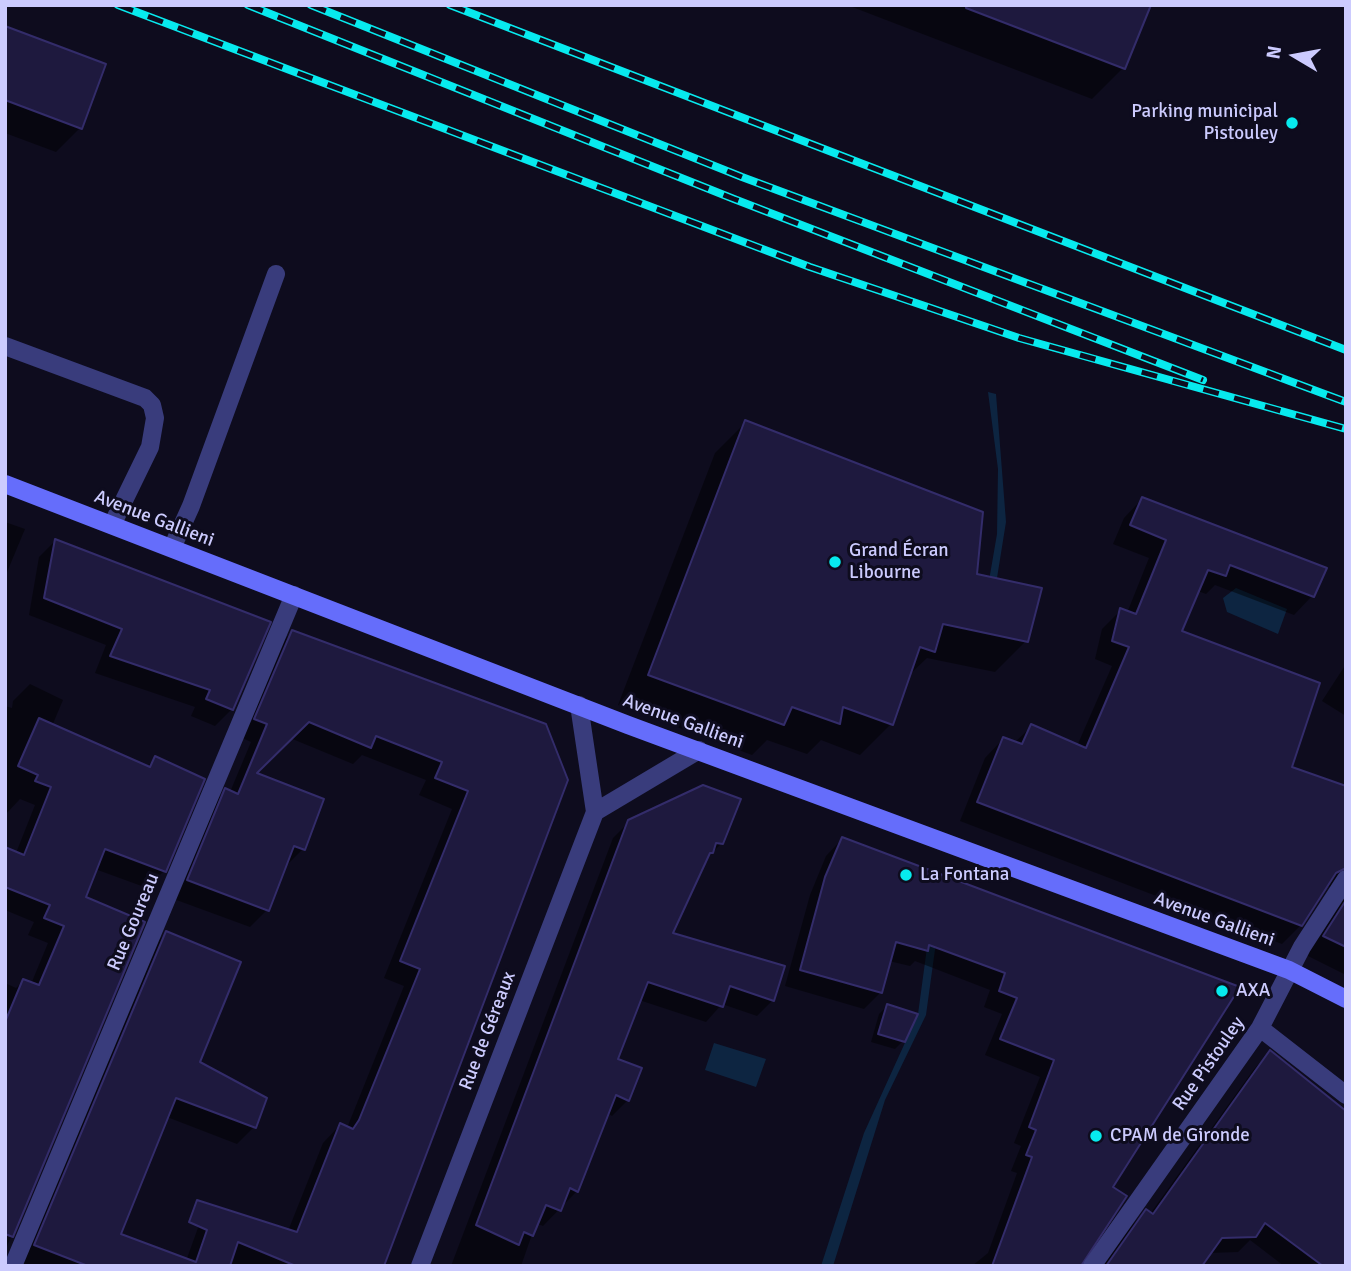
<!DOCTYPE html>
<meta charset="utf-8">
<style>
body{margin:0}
#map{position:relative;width:1351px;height:1271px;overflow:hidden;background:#0e0c1e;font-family:Signika,sans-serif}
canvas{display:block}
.frame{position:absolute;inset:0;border:7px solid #cccbfe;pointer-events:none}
.north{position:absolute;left:1260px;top:21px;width:70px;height:70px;-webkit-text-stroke:5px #0e0c1e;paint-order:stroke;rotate:280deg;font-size:19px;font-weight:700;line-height:28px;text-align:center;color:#cccbfe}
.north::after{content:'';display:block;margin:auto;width:24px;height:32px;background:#cccbfe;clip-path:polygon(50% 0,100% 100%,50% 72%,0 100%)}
</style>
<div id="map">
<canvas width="1351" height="1271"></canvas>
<div class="frame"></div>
<div class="north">N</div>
</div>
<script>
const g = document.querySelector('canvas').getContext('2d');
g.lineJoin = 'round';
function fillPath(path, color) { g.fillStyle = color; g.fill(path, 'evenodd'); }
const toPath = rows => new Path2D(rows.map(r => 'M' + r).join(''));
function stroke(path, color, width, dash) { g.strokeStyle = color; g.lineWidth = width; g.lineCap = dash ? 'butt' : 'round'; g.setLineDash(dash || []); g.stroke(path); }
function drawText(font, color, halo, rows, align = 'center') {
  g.font = font + ' Signika,sans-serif'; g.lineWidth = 6; g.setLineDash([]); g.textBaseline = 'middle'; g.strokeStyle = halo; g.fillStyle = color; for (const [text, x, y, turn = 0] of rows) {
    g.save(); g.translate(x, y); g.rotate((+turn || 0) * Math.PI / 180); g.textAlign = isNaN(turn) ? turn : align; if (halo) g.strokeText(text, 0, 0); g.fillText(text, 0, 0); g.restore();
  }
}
const water = toPath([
 [988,392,996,394,1006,522,988,634,980,633,997,534,998,469],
 [1236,588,1287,609,1278,634,1227,612,1223,598],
 [936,881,941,906,926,1015,885,1100,833,1266,821,1266,864,1133,918,1014],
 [714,1043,766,1059,756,1087,705,1070]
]);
const shadow = toPath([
 [847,5,1149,5,1123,68,1092,99],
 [5,28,80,128,56,152,5,133],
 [746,422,975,575,1026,641,995,672,927,658,907,677,891,724,860,755,821,740,807,754,767,740,752,755,618,705,715,453],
 [1142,499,1325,569,1312,596,1294,615,1215,585,1206,594,1198,591,1180,632,1319,682,1289,768,1346,787,1346,975,1306,955,1333,887,1326,887,1301,925,1282,944,960,821,985,758,1003,739,1014,743,1031,727,1077,746,1112,666,1095,659,1102,629,1121,610,1127,613,1149,558,1113,544,1124,518],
 [5,522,25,529,5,577],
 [55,541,232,709,215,726,191,716,195,707,95,673,106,645,29,615,39,557],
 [292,632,545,725,382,1266,17,1266,149,950,166,933,198,1062,254,1127,237,1144,167,1117,119,1235,186,1261,199,1225,288,1231,323,1143,340,1125,347,1128,404,986,384,978,452,809,419,795,426,780,362,755,353,764,290,738,254,773,303,849,286,866,267,910,250,927,171,898,209,808,226,790,230,792,251,742,238,736,275,649],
 [1346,664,1346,716,1322,701],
 [30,684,63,700,52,726,147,767,155,758,164,871,147,888,95,869,84,898,143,923,5,1251,5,983,16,988,24,981,31,984,48,943,28,935,34,922,5,910,5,854,16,853,35,805,20,799,5,815,5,706,12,708,13,701],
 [629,822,722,843,706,859,670,934,773,1000,757,1016,722,1004,706,1022,639,1000,616,1060,628,1100,612,1116,607,1113,577,1191,543,1226,536,1223,521,1266,451,1266,613,838],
 [842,839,1238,988,1111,1187,1080,1266,972,1266,988,1253,1017,1173,1011,1171,1021,1146,1014,1143,1040,1077,985,1055,1002,1014,984,1007,990,990,915,961,910,966,889,961,880,993,864,1009,785,986,810,895,826,856],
 [887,1006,903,1041,895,1049,871,1042,879,1014],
 [1270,1052,1346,1266,1284,1266,1250,1240,1238,1252,1209,1253,1200,1266,1103,1266,1130,1227,1146,1211,1150,1214,1254,1069]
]);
const building = toPath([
 [966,5,1151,5,1125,69,966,8,966,5],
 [5,26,106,64,82,129,5,100,5,26],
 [745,420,983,512,977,574,1042,588,1028,642,943,624,935,652,920,647,893,725,843,707,840,724,792,707,784,725,648,675,745,420],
 [1142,497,1327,568,1314,597,1230,565,1226,576,1208,570,1182,631,1320,683,1292,767,1346,786,1346,868,1336,873,1302,926,977,802,1003,737,1022,744,1031,724,1086,748,1129,647,1112,641,1120,608,1136,614,1166,540,1130,525,1142,497],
 [55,539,271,622,233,710,206,699,210,690,110,656,122,629,44,598,55,539],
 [292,630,546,724,568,780,384,1266,296,1266,238,1242,230,1266,88,1266,34,1245,166,931,241,962,200,1062,267,1098,256,1128,176,1098,121,1234,196,1262,207,1230,189,1222,197,1200,297,1232,340,1123,353,1129,359,1120,420,969,400,961,468,791,435,778,442,762,376,736,371,748,309,722,257,773,324,799,305,850,294,846,269,911,187,880,225,788,238,794,267,724,254,719,292,630],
 [39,718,150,767,155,756,205,779,166,872,105,849,86,897,145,922,13,1237,5,1234,5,1022,23,979,39,985,64,926,44,918,50,905,5,887,5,847,24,855,51,787,35,781,38,775,18,766,39,718],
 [703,785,741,799,723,844,716,843,713,853,710,853,673,933,785,966,774,1001,730,986,723,1007,648,982,618,1059,642,1068,629,1101,616,1095,578,1192,570,1188,561,1211,546,1205,533,1236,524,1232,519,1245,476,1225,628,820,703,785],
 [842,837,1240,987,1113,1187,1127,1196,1081,1266,992,1266,1032,1157,1026,1155,1036,1130,1029,1127,1054,1060,1000,1039,1017,998,999,991,1005,973,929,945,928,951,896,942,882,993,800,970,825,877,842,837],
 [1346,900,1346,947,1323,936,1346,900],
 [887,1004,918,1014,905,1042,878,1034,887,1004],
 [1270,1050,1346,1111,1346,1266,1323,1266,1265,1223,1256,1237,1222,1238,1202,1266,1106,1266,1146,1209,1153,1214,1270,1050]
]);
const lane = toPath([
 [5,346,145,398,152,405,155,418,150,447,112,525],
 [172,548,191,506,276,274]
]);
const street = toPath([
 [595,812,699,750],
 [1260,1028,1346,1095],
 [13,1266,294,595],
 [420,1266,595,812,579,705],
 [1092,1266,1260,1028,1302,947,1346,879]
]);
const secondary = toPath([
 [5,484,628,725,1289,970,1346,999]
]);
const rail = toPath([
 [118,5,810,267,1019,338,1346,429],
 [248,5,734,199,1203,380],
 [311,5,742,177,1346,402],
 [450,5,1346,350]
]);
const markers = [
 [1292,123,7,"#07eaee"],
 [835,562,7,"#07eaee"],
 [906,875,7,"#07eaee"],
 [1222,991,7,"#07eaee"],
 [1096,1136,7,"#07eaee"]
];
const poiNames = [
 ["Parking municipal",1278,112,"right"],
 ["Pistouley",1278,134,"right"],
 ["Grand Écran",849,551],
 ["Libourne",849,573],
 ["La Fontana",920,875],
 ["AXA",1236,991],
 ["CPAM de Gironde",1110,1136]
];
const streetNames = [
 ["Avenue Gallieni",154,519,21],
 ["Avenue Gallieni",683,722,20],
 ["Avenue Gallieni",1214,920,20],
 ["Rue Goureau",134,922,-67],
 ["Rue de Géreaux",488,1031,-69],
 ["Rue Pistouley",1209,1064,-55]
];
fillPath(water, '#0d2541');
fillPath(shadow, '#0007');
fillPath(building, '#1e193e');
stroke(building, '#332c6a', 2);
stroke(lane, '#393c7c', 18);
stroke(street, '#393c7c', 18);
stroke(secondary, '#656dfb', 18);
stroke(rail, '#07eaee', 8);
stroke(rail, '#0e0c1e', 5, [16]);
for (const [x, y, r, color] of markers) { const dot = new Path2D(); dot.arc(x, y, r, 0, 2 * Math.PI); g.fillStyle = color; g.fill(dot); stroke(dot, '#0e0c1e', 2.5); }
drawText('19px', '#cccbfe', '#0e0c1e', poiNames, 'left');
drawText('19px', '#cccbfe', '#0e0c1e', streetNames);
</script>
